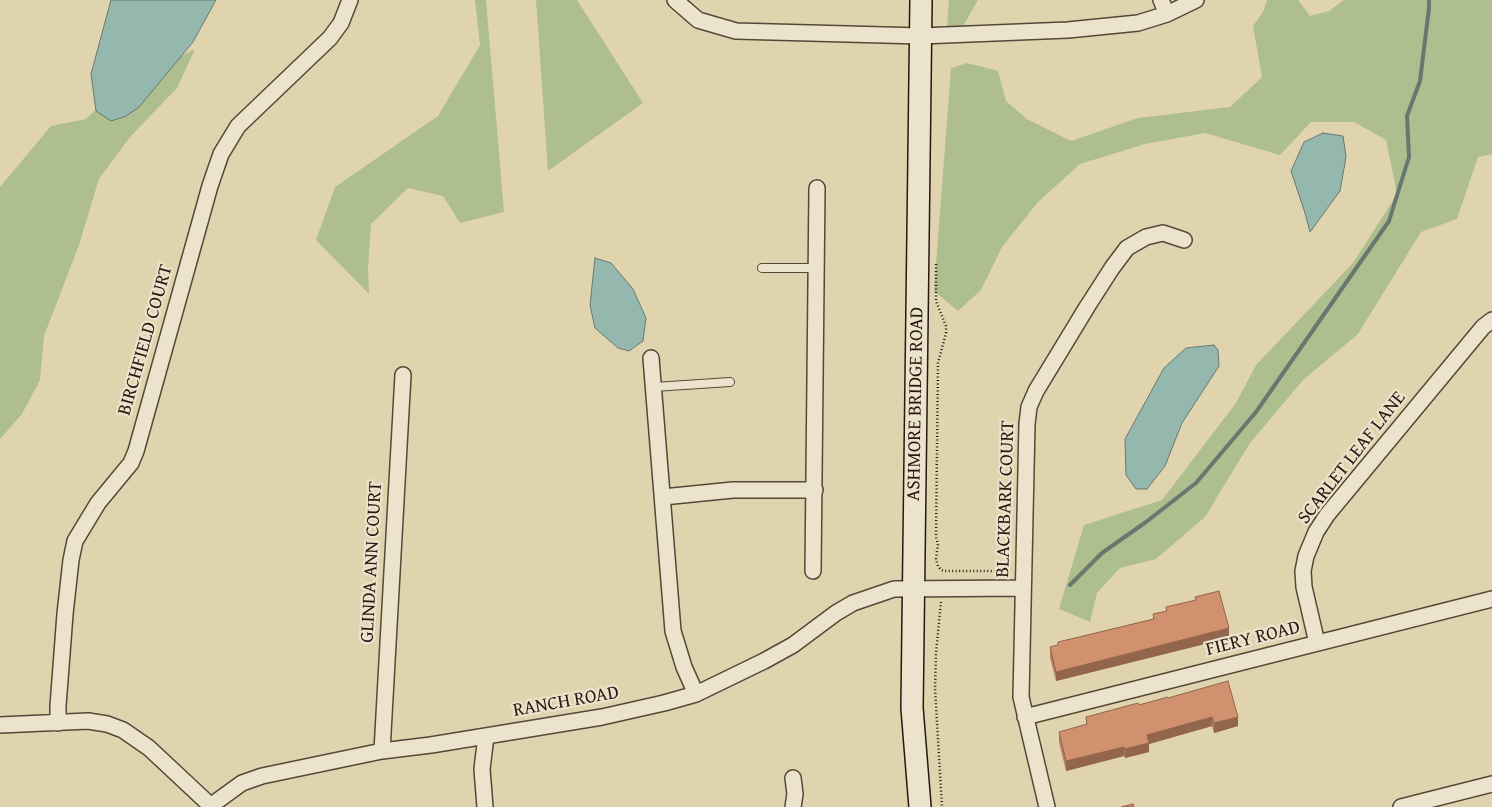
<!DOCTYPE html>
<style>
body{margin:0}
canvas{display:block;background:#e0d4af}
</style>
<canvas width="1492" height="807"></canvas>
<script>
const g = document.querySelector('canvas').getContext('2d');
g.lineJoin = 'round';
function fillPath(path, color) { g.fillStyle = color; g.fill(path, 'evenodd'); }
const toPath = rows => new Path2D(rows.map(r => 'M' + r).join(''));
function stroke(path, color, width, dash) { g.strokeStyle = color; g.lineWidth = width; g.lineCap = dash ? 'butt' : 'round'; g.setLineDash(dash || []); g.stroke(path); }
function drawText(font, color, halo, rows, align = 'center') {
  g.font = font + ' "Gentium Book Plus",serif'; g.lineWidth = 4.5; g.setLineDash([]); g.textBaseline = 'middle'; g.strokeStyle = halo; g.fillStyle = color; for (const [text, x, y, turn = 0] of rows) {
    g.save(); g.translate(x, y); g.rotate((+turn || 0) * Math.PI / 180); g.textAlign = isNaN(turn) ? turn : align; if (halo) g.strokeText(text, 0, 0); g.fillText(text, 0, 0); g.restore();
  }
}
const green = toPath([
 [475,0,486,0,504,212,460,223,443,196,408,188,371,224,368,267,369,294,316,240,335,187,438,116,480,45],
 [536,0,577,0,643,103,548,171],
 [949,0,978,0,963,26,947,28],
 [1267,0,1298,0,1310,16,1329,11,1344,0,1492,0,1492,154,1478,157,1457,219,1421,232,1358,334,1304,379,1250,443,1205,517,1156,559,1120,568,1097,593,1090,622,1059,609,1084,525,1162,500,1236,403,1256,365,1353,263,1397,194,1386,140,1354,122,1311,122,1280,155,1205,133,1145,144,1080,164,1038,202,1002,247,981,290,958,311,934,291,951,68,967,63,998,71,1006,101,1027,119,1071,141,1138,118,1230,107,1262,77,1253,26,1263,12],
 [195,49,177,88,130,137,99,179,79,245,44,336,40,380,22,414,0,439,0,187,51,126,86,119,124,83]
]);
const water = toPath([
 [111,0,216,0,193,42,139,107,126,116,111,121,96,111,91,74,111,0],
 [1323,133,1343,136,1346,157,1340,191,1310,232,1305,213,1291,171,1304,142,1323,133],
 [595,258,611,263,633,289,646,318,643,341,629,351,618,348,595,328,590,305,595,258],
 [1214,345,1218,350,1219,366,1182,423,1165,466,1147,489,1136,489,1126,475,1125,439,1164,368,1186,348,1214,345]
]);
const stream = toPath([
 [1070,585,1102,553,1146,522,1196,483,1256,412,1389,221,1409,157,1407,116,1420,81,1429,8,1429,0]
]);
const path = toPath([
 [936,264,936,301,946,326,946,333,938,363,936,537,938,544,936,559,938,566,941,570,945,571,1006,571,1010,569,1011,570],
 [941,602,936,653,935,688,942,807]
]);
const lane = toPath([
 [762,268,817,268],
 [654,387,730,382]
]);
const street = toPath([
 [675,0,698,20,736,31,921,36,1068,30,1138,23,1167,14,1196,0],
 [1161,0,1167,14],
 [651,358,673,631,684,667,696,694],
 [663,497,733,490,815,490],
 [813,571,817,188],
 [1317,643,1304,587,1303,571,1306,556,1316,532,1327,515,1483,327,1492,320],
 [1025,717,1492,599],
 [58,723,58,706,65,614,71,560,75,541,98,503,131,463,136,451,210,186,221,154,238,126,330,38,341,23,350,0],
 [0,725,88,721,107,724,123,730,149,748,210,805],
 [382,751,403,375],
 [793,778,795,794,793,807],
 [209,807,242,783,262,776,382,751,431,745,602,717,664,703,696,694,764,661,793,645,836,613,853,603,894,589,1023,588],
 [485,807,482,769,486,736],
 [1047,807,1021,697,1027,424,1029,407,1036,391,1087,307,1112,268,1127,248,1146,237,1163,233,1184,240],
 [1401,807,1492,784]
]);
const secondary = toPath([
 [920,807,912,708,921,0]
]);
const wall = toPath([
 [1195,597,1229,638,1056,681,1050,657,1050,647,1058,645,1058,642,1153,619,1153,614,1166,611,1166,607,1195,600],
 [1168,698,1238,726,1214,733,1212,726,1149,744,1149,752,1125,758,1124,756,1066,771,1059,742,1059,732,1086,725,1086,717]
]);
const shadedWall = toPath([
 [1229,628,1229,638,1056,681,1056,672],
 [1212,717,1212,726,1149,744,1149,752,1125,758,1125,749,1147,735],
 [1238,717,1238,726,1214,733,1214,723],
 [1124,747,1124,756,1066,771,1066,761]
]);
const building = toPath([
 [1219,591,1229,628,1056,672,1050,647,1058,645,1058,642,1154,619,1153,614,1167,611,1166,607,1196,600,1195,597,1219,591],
 [1228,681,1238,717,1214,723,1212,717,1147,735,1149,743,1125,749,1124,747,1066,761,1059,732,1087,724,1086,717,1138,703,1139,705,1168,697,1168,698,1228,681],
 [1133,804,1134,807,1121,807,1133,804]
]);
const streetNames = [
 ["BIRCHFIELD COURT",146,340,-74],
 ["ASHMORE BRIDGE ROAD",916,404,-89],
 ["SCARLET LEAF LANE",1352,458,-52],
 ["BLACKBARK COURT",1006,499,-88],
 ["GLINDA ANN COURT",372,562,-87],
 ["FIERY ROAD",1253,639,-14],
 ["RANCH ROAD",566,702,-10]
];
fillPath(green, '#aebe8e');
fillPath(water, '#94b8ae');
stroke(water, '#69786f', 1);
stroke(stream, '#69786f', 4);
stroke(lane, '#574738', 10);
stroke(street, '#574738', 18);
stroke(secondary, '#291810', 24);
stroke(path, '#291810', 2.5, [1, 2.5]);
stroke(lane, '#ebe3cb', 8);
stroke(street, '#ebe3cb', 15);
stroke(secondary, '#ebe3cb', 21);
fillPath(wall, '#b47d5f');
fillPath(shadedWall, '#92664d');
fillPath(building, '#d1916e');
stroke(building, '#92664d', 1);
drawText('19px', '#291810', '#ebe3cb', streetNames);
</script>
